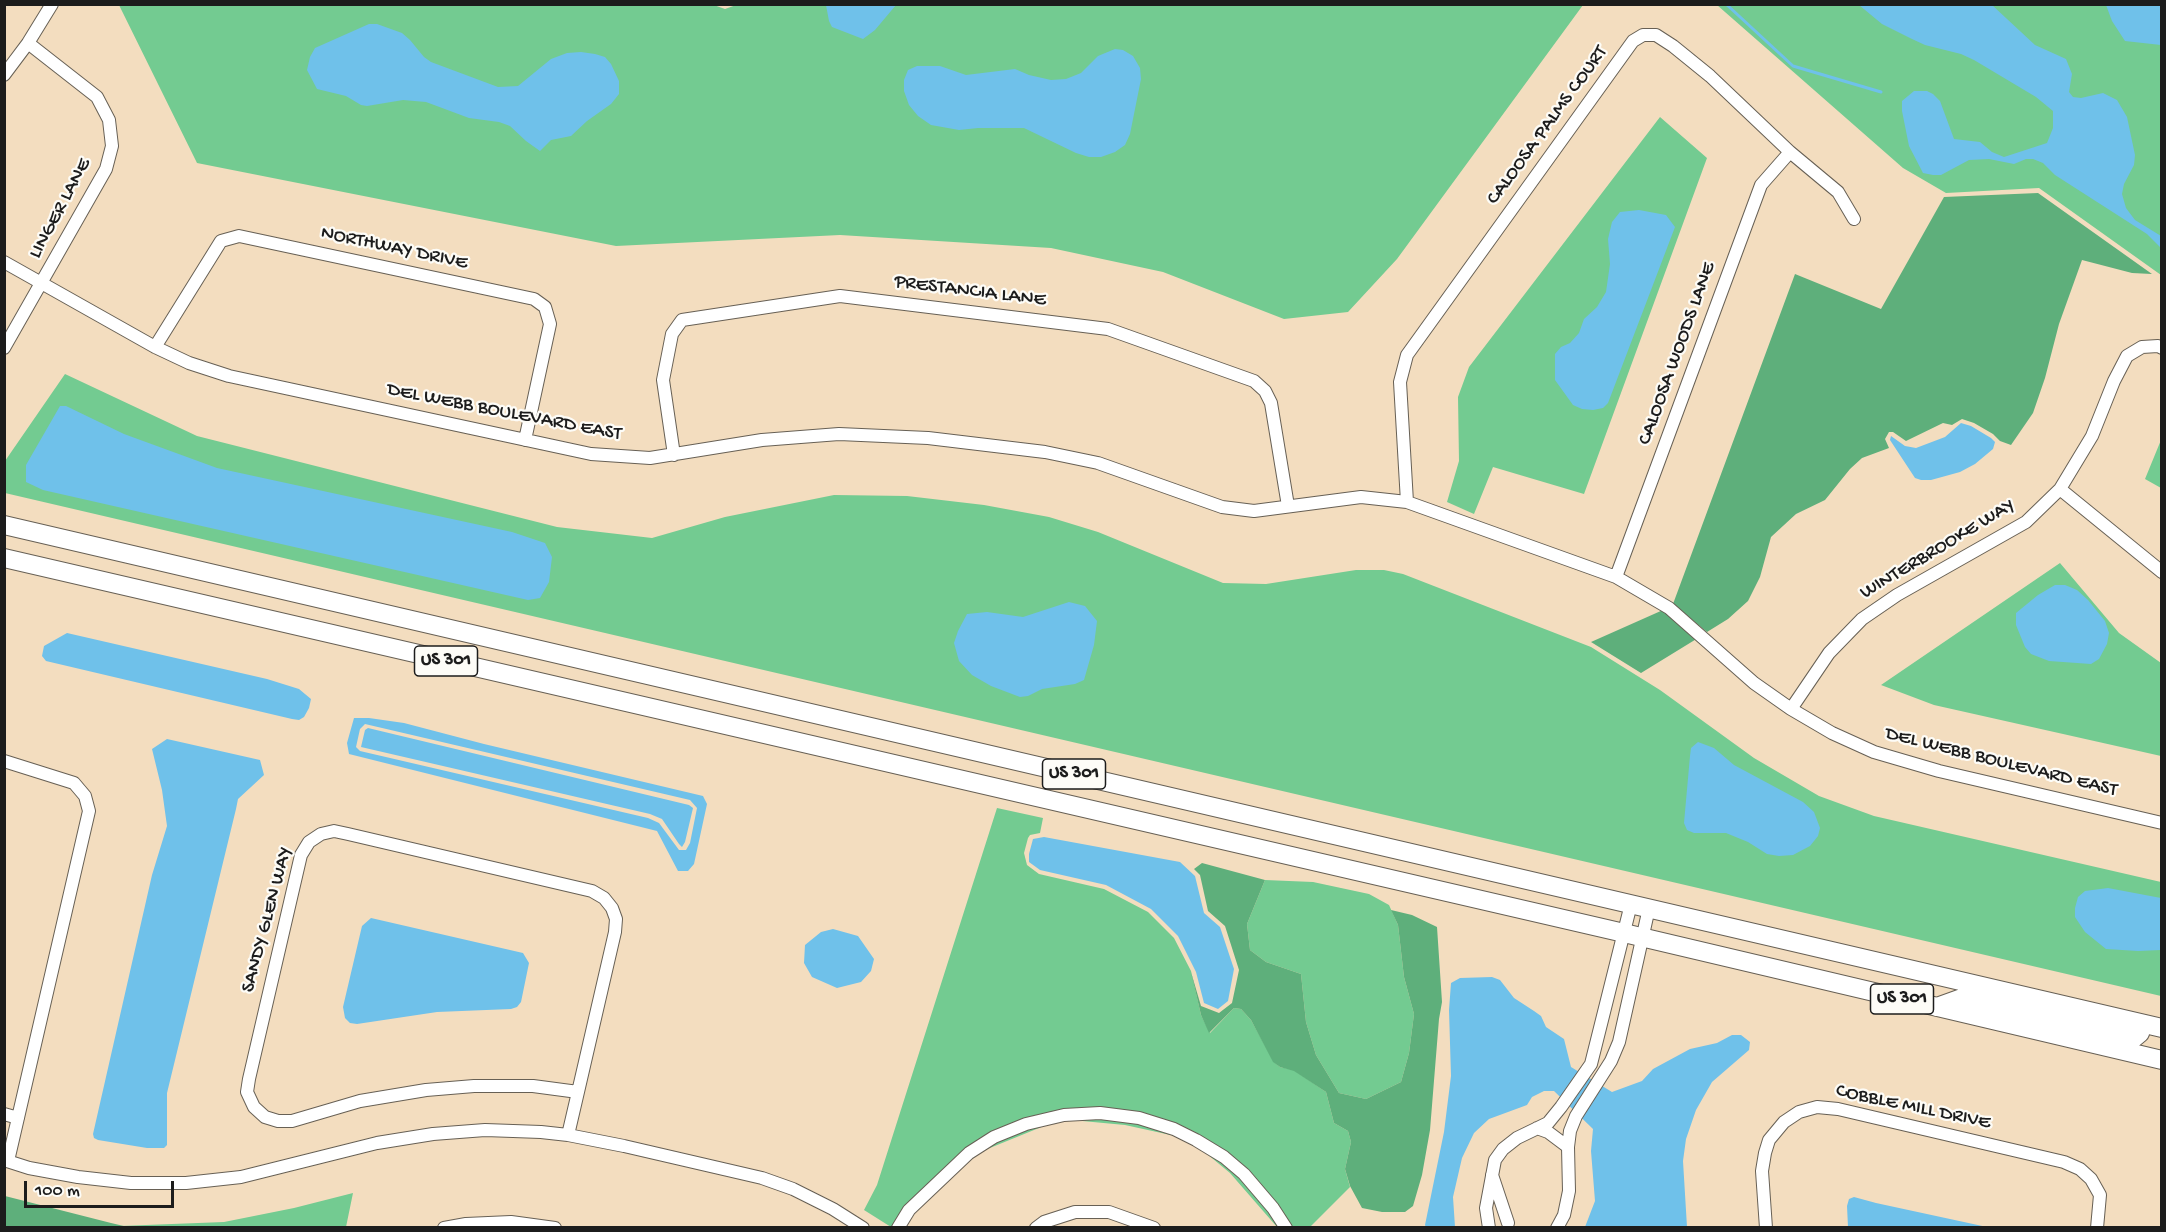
<!DOCTYPE html>
<style>
body{margin:0}
#map{position:relative;width:2166px;height:1232px;overflow:hidden;background:#f3ddbf;font-family:"Gochi Hand",sans-serif}
canvas{display:block}
.frame{position:absolute;inset:0;border:6px solid #1c1c1c;pointer-events:none}
.scale{position:absolute;left:24px;top:1181px;width:150px;height:27px;box-sizing:border-box;border:3px solid #1c1c1c;border-top:0;padding-left:8px;font-size:18px;line-height:21px;white-space:nowrap;color:#1c1c1c;-webkit-text-stroke:4px #fdfcf7;paint-order:stroke}
</style>
<div id="map">
<canvas width="2166" height="1232"></canvas>
<div class="frame"></div>
<div class="scale">100 m</div>
</div>
<script>
const g = document.querySelector('canvas').getContext('2d');
g.lineJoin = 'round';
function fillPath(path, color) { g.fillStyle = color; g.fill(path, 'evenodd'); }
const toPath = rows => new Path2D(rows.map(r => 'M' + r).join(''));
function stroke(path, color, width, dash) { g.strokeStyle = color; g.lineWidth = width; g.lineCap = dash ? 'butt' : 'round'; g.setLineDash(dash || []); g.stroke(path); }
function drawText(font, color, halo, rows, align = 'center') {
  g.font = font + ' "Gochi Hand",sans-serif'; g.lineWidth = 4.5; g.setLineDash([]); g.textBaseline = 'middle'; g.strokeStyle = halo; g.fillStyle = color; for (const [text, x, y, turn = 0] of rows) {
    g.save(); g.translate(x, y); g.rotate((+turn || 0) * Math.PI / 180); g.textAlign = isNaN(turn) ? turn : align; if (halo) g.strokeText(text, 0, 0); g.fillText(text, 0, 0); g.restore();
  }
}
const green = toPath([
 [711,4,725,9,739,4,1583,5,1397,259,1348,312,1284,319,1163,272,1051,248,840,235,616,246,197,163,119,5],
 [1717,5,2161,5,2161,275,2039,188,1946,193,1903,168],
 [1660,117,1707,158,1584,494,1493,467,1474,514,1447,502,1459,461,1458,397,1469,367],
 [65,374,197,436,557,527,652,538,725,517,834,495,907,496,984,505,1049,517,1098,532,1223,583,1266,584,1356,570,1384,570,1403,574,1591,647,1660,690,1754,758,1819,796,1874,816,2161,882,2161,996,5,493,5,461],
 [2161,440,2162,488,2161,488,2145,479],
 [2060,563,2119,633,2161,663,2161,756,1934,705,1881,685],
 [997,808,1043,818,1040,833,1030,835,1028,838,1024,853,1027,865,1039,874,1104,889,1148,912,1174,938,1191,971,1201,1015,1210,1033,1234,1008,1241,1009,1251,1020,1274,1062,1280,1067,1294,1070,1326,1092,1334,1123,1348,1131,1351,1142,1345,1169,1350,1187,1310,1227,1277,1227,1230,1173,1189,1139,1125,1125,1061,1119,980,1152,922,1199,901,1227,891,1227,864,1210,877,1185],
 [1265,880,1313,882,1369,894,1389,905,1398,925,1404,977,1414,1014,1409,1053,1401,1082,1366,1099,1339,1093,1316,1055,1306,1022,1301,974,1266,962,1250,950,1247,924],
 [353,1193,346,1227,128,1228,120,1226,224,1222,294,1208]
]);
const forest = toPath([
 [2038,193,2152,274,2132,273,2082,260,2059,324,2045,378,2033,413,2011,445,2000,441,1993,434,1974,423,1962,419,1952,425,1943,423,1906,441,1893,432,1889,432,1885,439,1889,448,1862,458,1850,469,1825,500,1796,514,1771,537,1760,577,1748,601,1728,619,1707,632,1673,604,1795,274,1881,309,1944,197],
 [1663,610,1698,638,1641,673,1591,642],
 [1202,863,1265,880,1247,924,1250,950,1266,962,1301,974,1306,1022,1316,1055,1339,1093,1366,1099,1401,1082,1409,1053,1414,1014,1404,977,1398,925,1391,910,1412,915,1437,927,1442,1002,1439,1019,1430,1130,1422,1175,1413,1206,1405,1212,1382,1212,1362,1208,1350,1186,1345,1169,1351,1142,1348,1131,1334,1123,1326,1092,1294,1071,1280,1067,1273,1062,1251,1020,1241,1009,1234,1008,1209,1033,1201,1015,1191,972,1201,1006,1219,1013,1232,1003,1239,970,1225,926,1208,911,1200,875,1194,869],
 [5,1196,111,1223,128,1227,5,1227]
]);
const water = toPath([
 [826,5,826,4,896,5,875,30,863,39,832,27,829,21],
 [1859,5,1992,5,2035,45,2066,59,2072,74,2069,92,2073,97,2081,98,2103,93,2117,100,2127,117,2135,155,2134,165,2124,184,2122,194,2126,208,2135,220,2161,236,2161,248,2147,234,2055,175,2043,163,2033,159,2026,159,2014,164,1989,159,1969,160,1941,175,1933,175,1923,173,1909,146,1902,111,1902,101,1914,91,1927,91,1933,94,1940,101,1954,139,1980,142,1992,152,2004,157,2047,143,2053,128,2053,111,2036,97,1974,60,1961,54,1925,45,1912,39,1882,24],
 [2106,5,2161,5,2161,45,2125,41,2112,21],
 [369,24,377,24,402,33,410,40,424,57,431,62,498,87,518,86,551,59,567,53,581,52,595,54,605,57,611,64,619,81,619,94,611,104,587,121,571,136,551,140,540,151,526,141,510,126,499,122,469,118,426,102,403,100,367,106,361,105,346,96,317,89,307,70,310,57,315,48],
 [1115,49,1123,50,1133,56,1140,68,1141,79,1130,134,1125,145,1115,152,1101,157,1089,157,1076,153,1024,128,978,128,959,130,931,125,918,116,909,105,904,91,904,80,908,70,917,66,940,66,966,75,1015,69,1029,75,1051,80,1066,79,1081,73,1098,56],
 [1639,210,1666,215,1675,227,1608,403,1603,408,1593,410,1582,409,1573,405,1555,380,1555,354,1561,347,1570,343,1579,333,1584,319,1597,307,1606,292,1610,264,1608,239,1612,222,1620,212],
 [60,406,66,406,124,434,217,468,512,532,545,543,552,557,549,582,540,598,528,600,43,490,26,482,26,465],
 [1961,423,1971,426,1991,438,1995,442,1993,449,1975,464,1960,472,1931,480,1921,480,1915,478,1890,440,1891,436,1905,446,1916,448,1945,437],
 [2055,585,2065,585,2077,590,2088,600,2105,621,2109,633,2107,644,2099,659,2091,664,2049,661,2031,654,2025,647,2016,625,2016,613,2038,595],
 [1069,602,1085,606,1097,621,1094,645,1084,680,1075,684,1042,689,1028,696,1020,697,991,686,972,675,959,661,954,643,958,631,967,614,987,612,1023,617],
 [67,633,267,679,299,689,311,699,309,708,304,717,299,720,292,719,46,661,42,656,44,646],
 [369,718,404,723,484,744,703,796,707,804,694,864,688,871,678,871,657,831,349,754,347,743,354,718],
 [365,724,690,800,697,808,690,843,686,850,679,850,659,823,648,818,360,751,356,747,360,729],
 [368,728,689,805,693,808,685,842,682,847,679,844,662,819,650,814,361,747,365,730],
 [167,739,260,760,264,775,238,799,236,809,167,1093,167,1145,164,1148,147,1148,98,1140,94,1138,93,1134,152,875,167,826,162,790,152,749],
 [1698,742,1714,748,1734,765,1803,802,1814,812,1820,828,1818,836,1810,846,1793,855,1779,856,1767,854,1748,842,1726,833,1694,833,1687,830,1684,823,1690,756,1691,748],
 [1044,837,1180,862,1195,876,1204,913,1220,927,1234,969,1228,1001,1218,1009,1204,1003,1196,972,1178,936,1151,909,1106,885,1040,870,1029,862,1029,854,1033,839],
 [2108,888,2161,898,2161,950,2138,951,2106,949,2085,932,2075,917,2075,908,2078,897,2085,891],
 [371,918,523,953,529,963,521,1002,517,1007,511,1009,437,1012,357,1024,350,1023,345,1018,343,1007,362,926],
 [833,929,858,936,874,959,871,971,861,982,837,988,812,977,804,963,805,945,821,932],
 [1492,977,1500,980,1514,998,1534,1011,1541,1016,1546,1027,1564,1039,1571,1067,1612,1092,1642,1081,1653,1069,1690,1049,1717,1043,1732,1035,1741,1035,1750,1042,1749,1050,1712,1082,1696,1110,1686,1139,1683,1161,1687,1227,1585,1227,1595,1201,1591,1151,1593,1129,1554,1091,1544,1091,1532,1097,1527,1105,1489,1119,1474,1133,1462,1158,1453,1197,1455,1227,1426,1227,1425,1225,1444,1132,1451,1076,1449,1010,1451,983,1460,978],
 [1854,1197,1876,1203,1987,1227,1848,1227,1847,1206,1849,1199]
]);
const stream = toPath([
 [1726,4,1793,66,1881,92]
]);
const minor = toPath([
 [4,75,28,43,52,4],
 [4,262,155,347,189,363,229,376,591,454,650,458,762,440,839,434,928,438,1045,452,1098,463,1222,507,1254,511,1361,497,1407,502,1616,577,1669,608,1754,683,1791,709,1832,733,1874,752,1939,771,2162,823],
 [155,347,221,241,239,236,534,299,545,307,550,324,525,440],
 [4,348,106,169,112,146,109,120,97,97,28,43],
 [674,455,663,380,672,334,682,320,840,296,1108,329,1254,381,1265,391,1271,403,1288,506],
 [2060,489,2162,572],
 [1407,502,1400,382,1407,355,1633,41,1643,35,1656,35,1673,46,1710,76,1790,152,1838,192,1854,219],
 [1616,577,1761,185,1790,152],
 [1791,709,1829,653,1862,619,1897,595,2026,522,2060,489,2092,436,2114,381,2127,356,2142,347,2158,346,2162,348],
 [4,761,74,783,85,796,89,811,8,1161],
 [4,1114,18,1118],
 [1537,1128,1548,1132,1568,1147],
 [568,1135,578,1092,533,1086,474,1086,426,1090,360,1101,292,1121,278,1121,265,1117,254,1107,247,1092,249,1079,301,855,309,842,321,834,334,831,348,834,592,891,604,898,612,908,616,919,615,932,578,1092],
 [4,1160,29,1168,78,1177,131,1183,186,1183,241,1177,377,1143,433,1134,485,1130,541,1132,568,1135,624,1146,762,1178,793,1189,833,1209,863,1228],
 [1492,1175,1508,1223],
 [444,1228,466,1224,511,1222,555,1228],
 [898,1228,909,1210,969,1153,994,1137,1026,1124,1064,1115,1100,1113,1139,1118,1174,1129,1196,1140,1224,1157,1244,1174,1273,1208,1286,1228],
 [1036,1228,1044,1222,1075,1212,1109,1212,1154,1228],
 [1489,1228,1486,1208,1495,1160,1503,1149,1517,1138,1548,1123,1561,1107,1591,1064,1631,904],
 [1557,1228,1564,1215,1569,1191,1568,1147,1570,1131,1576,1116,1611,1061,1619,1042,1649,908],
 [1766,1228,1762,1171,1765,1153,1769,1140,1784,1122,1799,1112,1817,1107,1838,1109,2064,1162,2080,1169,2091,1179,2100,1195,2097,1228]
]);
const primary = toPath([
 [4,525,2162,1028],
 [4,558,1624,933,2162,1060],
 [1937,1007,1962,998,2134,1038,2140,1033,2143,1024]
]);
const shields = [
 [446,661,63],
 [1074,774,63],
 [1902,999,63]
];
const shieldNames = [
 ["US 301",446,661],
 ["US 301",1074,774],
 ["US 301",1902,999]
];
const streetNames = [
 ["CALOOSA PALMS COURT",1548,126,-54],
 ["LINGER LANE",61,209,-62],
 ["NORTHWAY DRIVE",394,249,12],
 ["PRESTANCIA LANE",970,292,7],
 ["CALOOSA WOODS LANE",1678,354,-70],
 ["DEL WEBB BOULEVARD EAST",504,413,11],
 ["WINTERBROOKE WAY",1938,550,-31],
 ["DEL WEBB BOULEVARD EAST",2001,763,14],
 ["SANDY GLEN WAY",268,920,-75],
 ["COBBLE MILL DRIVE",1913,1108,12]
];
fillPath(green, '#73cb91');
fillPath(forest, '#5eaf7b');
fillPath(water, '#6fc1ea');
stroke(stream, '#6fc1ea', 3);
stroke(minor, '#676055', 14);
stroke(primary, '#676055', 20);
stroke(minor, '#fff', 12);
stroke(primary, '#fff', 18);
for (const [x, y, w] of shields) { const box = new Path2D(); box.roundRect(x - w / 2, y - 15, w, 30, 4.5); g.fillStyle = '#fdfcf7'; g.fill(box); stroke(box, '#1c1c1c', 1.5); }
drawText('bold 18px', '#1c1c1c', null, shieldNames);
drawText('20px', '#1c1c1c', '#fdfcf7', streetNames);
</script>
